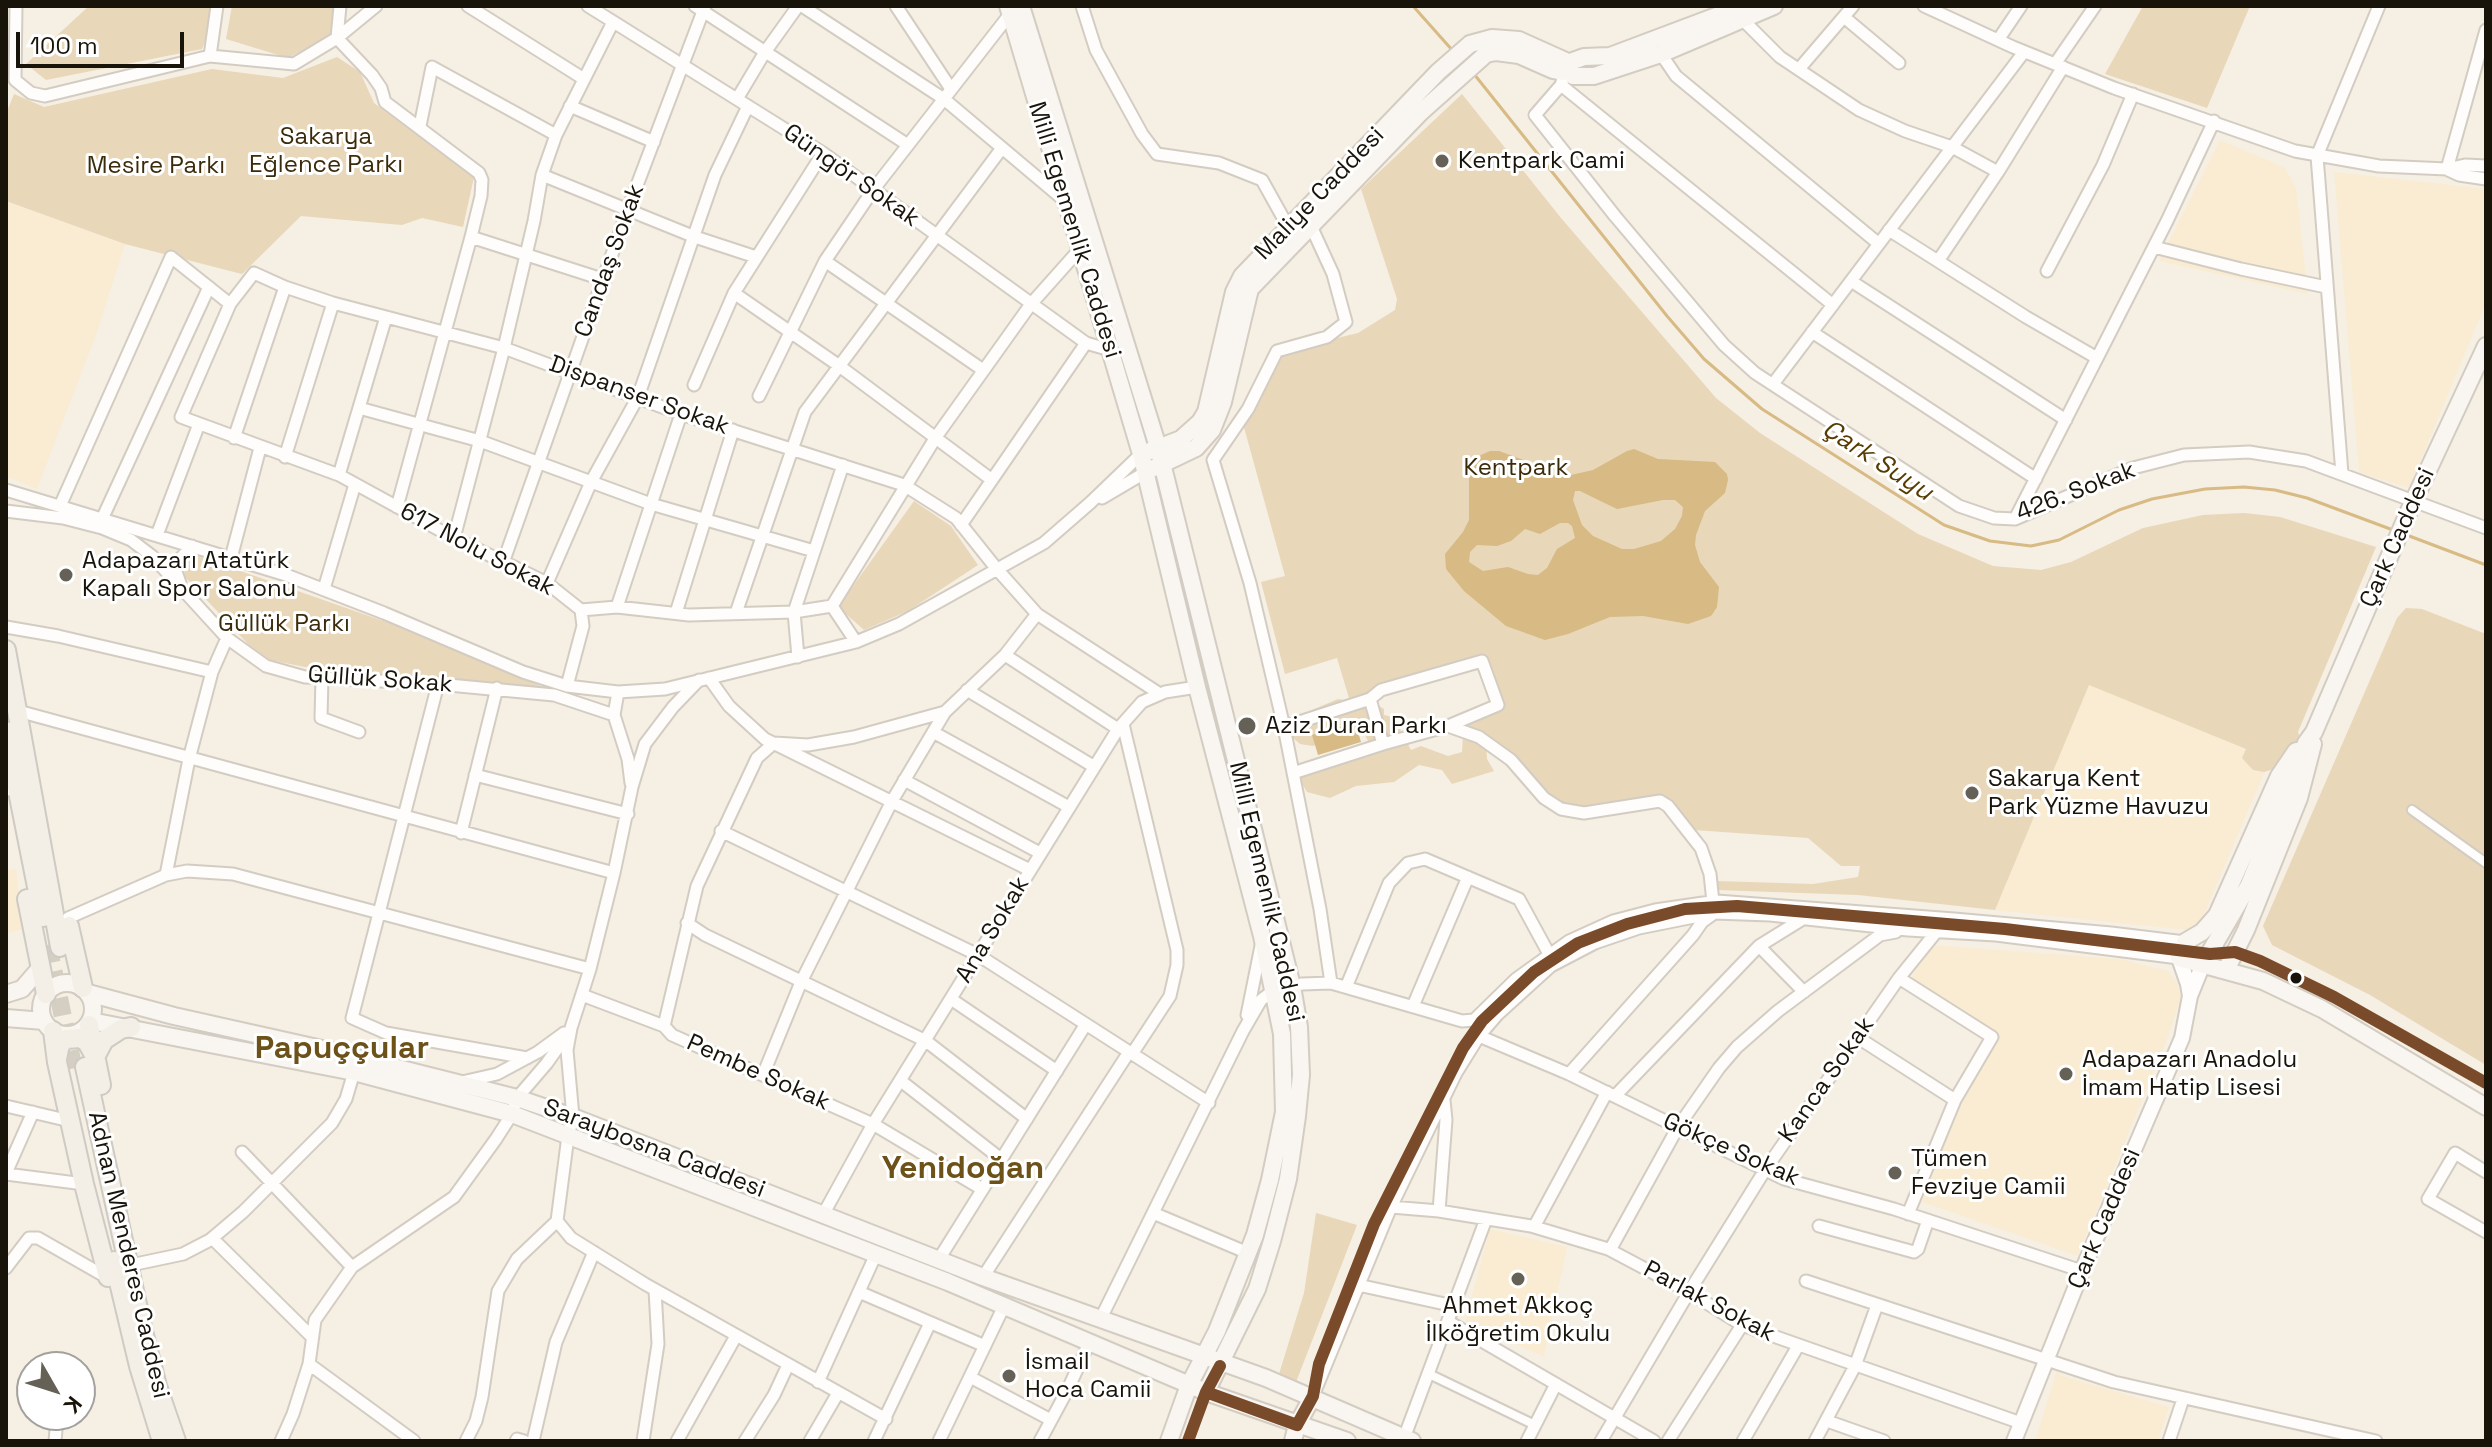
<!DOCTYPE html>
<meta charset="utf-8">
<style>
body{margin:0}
#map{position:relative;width:2492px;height:1447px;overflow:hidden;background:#f6efe3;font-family:"Space Grotesk",sans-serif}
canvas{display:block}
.frame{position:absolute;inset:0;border:8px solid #19140a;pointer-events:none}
.north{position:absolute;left:16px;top:1351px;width:80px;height:80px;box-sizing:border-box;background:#fff;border:2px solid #a3a19d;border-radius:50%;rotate:129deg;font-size:22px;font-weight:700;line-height:32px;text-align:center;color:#19140a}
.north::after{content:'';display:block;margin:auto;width:28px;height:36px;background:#666156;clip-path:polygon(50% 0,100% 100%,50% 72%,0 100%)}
.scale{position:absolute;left:16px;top:32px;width:168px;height:36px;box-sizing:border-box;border:4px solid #19140a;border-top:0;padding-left:10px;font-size:24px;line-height:28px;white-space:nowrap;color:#19140a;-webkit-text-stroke:6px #fff;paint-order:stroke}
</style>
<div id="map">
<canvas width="2492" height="1447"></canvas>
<div class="frame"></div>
<div class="north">K</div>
<div class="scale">100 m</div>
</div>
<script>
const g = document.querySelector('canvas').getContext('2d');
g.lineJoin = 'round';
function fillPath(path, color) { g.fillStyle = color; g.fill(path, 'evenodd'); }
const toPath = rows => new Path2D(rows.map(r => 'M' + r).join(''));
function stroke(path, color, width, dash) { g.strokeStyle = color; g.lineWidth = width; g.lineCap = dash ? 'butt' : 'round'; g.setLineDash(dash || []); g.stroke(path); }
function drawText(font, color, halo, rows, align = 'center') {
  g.font = font + ' "Space Grotesk",sans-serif'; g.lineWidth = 6; g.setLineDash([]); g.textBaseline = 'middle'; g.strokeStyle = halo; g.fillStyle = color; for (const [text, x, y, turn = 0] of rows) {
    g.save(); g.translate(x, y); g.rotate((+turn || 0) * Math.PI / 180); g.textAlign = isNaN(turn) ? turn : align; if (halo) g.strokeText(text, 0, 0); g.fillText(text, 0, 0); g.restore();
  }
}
const built = toPath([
 [2220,140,2284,167,2296,188,2308,294,2159,261],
 [2334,172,2486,189,2486,303,2409,488,2359,472],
 [6,201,125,244,96,335,37,489,6,476],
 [2088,684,2270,759,2197,931,1995,910],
 [16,869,23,929,6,933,6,871],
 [1931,945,2119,959,2168,971,2177,982,2181,997,2168,1037,2078,1256,1922,1202,1958,1111,1999,1037,1909,982],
 [1490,1229,1567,1247,1544,1357,1465,1321],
 [2057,1370,2062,1376,2169,1407,2158,1441,2035,1441]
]);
const green = toPath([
 [89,6,211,6,209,31,202,49,46,80,26,64],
 [232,6,334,6,333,34,288,58,226,39],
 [2143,6,2250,6,2207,108,2105,74],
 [337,57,360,72,374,103,474,177,463,227,422,218,402,225,301,216,242,274,125,244,6,201,6,114,14,94,44,107,212,69,283,78],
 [1462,94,1561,218,1716,398,1760,433,1918,534,1993,566,2041,570,2071,562,2143,528,2203,515,2244,513,2280,517,2376,547,2298,732,2299,735,2290,754,2280,767,2264,772,2253,770,2242,758,2246,749,2089,685,1995,910,1858,895,1717,890,1715,881,1813,884,1858,877,1860,866,1841,866,1808,838,1694,830,1668,806,1584,813,1561,809,1486,744,1487,759,1494,771,1452,784,1442,770,1419,765,1394,782,1356,786,1330,798,1307,792,1298,777,1312,763,1363,754,1368,741,1360,725,1340,719,1341,725,1331,738,1313,746,1300,744,1292,737,1297,729,1318,723,1306,716,1312,710,1338,699,1377,705,1384,709,1384,715,1398,718,1400,729,1411,750,1421,746,1448,756,1462,752,1463,736,1448,726,1498,705,1482,661,1349,698,1337,658,1285,674,1261,582,1285,576,1242,420,1276,353,1358,333,1395,310,1397,299,1361,189],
 [914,501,951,526,978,565,908,611,864,630,838,607],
 [195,555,409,630,550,690,305,667,270,660,248,644,184,576,185,564],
 [2406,608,2422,609,2486,634,2486,1065,2370,995,2272,945,2263,926,2397,618],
 [1316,1213,1357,1225,1296,1382,1279,1374,1304,1293]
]);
const water = toPath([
 [1634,449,1658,459,1715,462,1727,474,1728,480,1725,493,1705,511,1696,535,1695,545,1700,562,1719,587,1717,607,1711,616,1688,624,1643,616,1610,617,1568,634,1545,640,1506,626,1464,591,1446,569,1445,554,1463,532,1469,520,1469,472,1472,463,1481,455,1490,451,1499,451,1529,462,1547,473,1562,477,1593,470,1627,451],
 [1575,491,1580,491,1617,509,1663,500,1675,500,1683,507,1682,516,1675,529,1661,541,1634,549,1622,549,1593,536,1582,525,1573,500],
 [1560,523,1568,523,1572,526,1575,538,1557,549,1547,568,1538,575,1528,574,1508,567,1483,571,1469,562,1470,552,1477,545,1497,546,1511,541,1525,529,1540,534],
 [1355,722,1361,742,1318,755,1312,735]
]);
const stream = toPath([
 [1413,6,1453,51],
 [1474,74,1667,316,1704,359,1762,409,1944,525,1990,541,2031,546,2059,540,2119,510,2152,499,2205,489,2244,487,2275,490,2307,498,2393,530],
 [2404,534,2486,565]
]);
const primaryTunnel = toPath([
 [48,945,74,1070]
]);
const pedestrian = toPath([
 [2412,810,2486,863],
 [1429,1374,1535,1425]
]);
const minor = toPath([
 [16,6,15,80,31,93,45,96,210,56,217,6],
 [340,6,337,38,372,75,381,88,385,102,479,173,482,180,481,196,471,237,397,507],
 [468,6,584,79],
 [588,6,823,153,1086,343,1110,350],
 [695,6,908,145],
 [802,6,944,99,1064,200],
 [896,6,951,89],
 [1082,6,1096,50,1142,134,1157,154,1219,163,1262,180,1291,232],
 [1924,6,2013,47,2114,88,2295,151,2379,166,2447,169,2465,165,2486,166],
 [1844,17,1899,63],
 [1743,20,1780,57,1859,110,1905,131,1952,147,1998,172],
 [1998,40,2021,6],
 [1661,54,1676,76,1879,244],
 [210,56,294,64,337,38,376,6],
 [2055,64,2095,6],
 [1799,69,1853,6],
 [1565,74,1561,85,1535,115,1615,216,1724,345,1755,373,1959,506,1994,518,2015,519,2133,468,2184,455,2249,452,2306,461,2486,528],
 [1561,85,1833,305],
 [737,99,765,52,798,6],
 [570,106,654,142],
 [420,126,432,67,556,135],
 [2447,169,2486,30],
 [2448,170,2459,175,2486,179],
 [542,175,695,237,756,257],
 [1310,224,1333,274,1346,322,1327,337,1277,351,1248,409,1213,460,1250,583,1284,727,1320,909,1331,983],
 [1889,230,2026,317,2097,358],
 [471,237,605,280],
 [2154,247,2241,269,2326,287],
 [825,261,983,370],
 [1938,261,1998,172,2063,67],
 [2047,271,2103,165,2133,94],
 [1851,281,2066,420],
 [734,293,838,365,992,480],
 [1812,332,2036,479],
 [1773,384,2024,52],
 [694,385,734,293,823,153],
 [759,396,825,261,873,190,1010,14],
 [359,408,480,441,651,504,814,551],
 [234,438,285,287],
 [285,457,333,303],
 [2342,474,2317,156,2379,6],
 [339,475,386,317],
 [6,490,286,575,384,613,523,672,567,686,618,692],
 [1102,498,1146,472],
 [60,506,171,257,230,304],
 [6,511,63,518,102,528,131,540,152,556,227,638,266,666,305,677,438,684,554,695,614,715],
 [103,517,209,287],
 [2015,519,2167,221,2214,121],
 [961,525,1086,343],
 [157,535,199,424],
 [454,538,504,348,534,221,542,175,556,135,613,22],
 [231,558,260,448],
 [503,563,628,209,705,6],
 [180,583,176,572,178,561,192,546],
 [547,583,591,482,638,397,715,175,748,106],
 [324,589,355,484],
 [832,606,794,612,689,615,617,607,581,610,547,583,454,538,339,475,181,417,230,304,254,273,285,287,333,303,504,348,681,414,904,485,956,518,996,568,1037,614,1160,694],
 [617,607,681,414],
 [676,613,733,430],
 [736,613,805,412,1002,148],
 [6,627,58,636,212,672],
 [856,642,832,606,936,437,1031,304,1080,249],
 [1005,655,1118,729],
 [798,657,794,612,843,465],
 [322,677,321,718,359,732],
 [709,678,729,706,765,739,1030,870],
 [699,680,673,707,645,744,632,787,614,873,590,969,571,1028,567,1050,573,1117,568,1136,557,1221,571,1238,645,1284,886,1419],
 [438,684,352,1018,386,1033,527,1058],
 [567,686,583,626,581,610],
 [967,690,1093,766],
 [1370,699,1381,690,1482,661,1498,705,1448,726,1383,744],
 [18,711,614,873],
 [945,712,854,737,808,745,774,743,757,758,697,886,664,1026,672,1035,873,1124,982,1189],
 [1123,724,1177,950,1177,965,1170,996,1132,1054],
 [1448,726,1479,737,1511,760,1544,798,1561,809,1584,813,1660,801,1668,806,1701,848,1710,874,1713,902],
 [1284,727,1370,699,1383,744,1293,773],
 [933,732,1069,807],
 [475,775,628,814],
 [904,780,1040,853],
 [631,783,628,759,614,715,618,692,665,689,856,642,899,624,1044,543,1090,503,1141,454],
 [6,790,7,790],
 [721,831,978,955,1209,1103],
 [461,833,497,688],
 [166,875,189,759,212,672,227,638],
 [68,918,166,875,187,871,233,874,590,969],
 [687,923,705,935,926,1041,1027,1119],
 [1759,946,1804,992],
 [1899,978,1992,1037,1955,1100,1908,1214],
 [1347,985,1389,883,1408,863,1425,859,1519,899,1549,954],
 [582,995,664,1026],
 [951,999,1057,1071],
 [1413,1006,1468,877],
 [1247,1015,1261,946],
 [1479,1036,1569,1074,1784,1179,1894,1209,2082,1271],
 [1857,1037,1955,1100],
 [1569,1074,1693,935,1702,922,1713,914],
 [763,1075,801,982,892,801,945,712,1005,655,1037,614],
 [901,1081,1001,1159],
 [462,1082,497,1074,538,1052,564,1033],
 [1615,1096,1759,946,1801,920],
 [6,1106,70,1121],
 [242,1152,352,1267],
 [2486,1172,2455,1153,2428,1199,2486,1232],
 [6,1173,33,1112],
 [6,1174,84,1184],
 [1391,1207,1439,1211,1531,1226,1608,1249,1689,1292,1742,1325,2021,1423],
 [1439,1211,1446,1120,1444,1100],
 [824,1213,873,1124,1118,729,1142,702,1165,692,1197,687],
 [1153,1213,1248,1253],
 [1819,1226,1914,1252,1918,1249,1928,1220],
 [1534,1227,1607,1092],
 [212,1238,312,1337],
 [1610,1250,1678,1127,1719,1068,1737,1047,1778,1011,1880,935,1896,932],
 [939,1259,1086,1024],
 [131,1265,183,1254,210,1240,243,1212,332,1123,346,1099,354,1072],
 [6,1268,29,1238,38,1238,108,1278],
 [983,1277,1129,1052],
 [1806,1281,2114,1382,2376,1441],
 [1358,1285,1454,1306],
 [859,1292,985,1346],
 [1100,1320,1243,1031,1261,1000,1274,990,1302,984,1331,983,1462,1021,1474,1020,1516,979,1569,941,1613,921,1655,910,1717,901,1954,919,2111,933,2185,942],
 [1449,1322,1654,1441],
 [309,1364,414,1441],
 [970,1377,1051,1420],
 [818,1382,876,1254],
 [1313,1396,1391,1207,1456,1073,1479,1036,1497,1015,1551,966,1595,943,1639,928,1714,913,1770,915,1908,930,1996,935,2179,958],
 [1827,1421,1884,1441],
 [1404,1438,1486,1219],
 [55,1441,56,1430],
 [281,1441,293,1414,309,1364,315,1320,352,1267,454,1197,496,1139,512,1114,517,1098,547,1063,569,1032],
 [466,1441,476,1421,482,1397,498,1291,517,1259,557,1221],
 [516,1441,517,1439,524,1441],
 [533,1441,556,1342,594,1252],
 [643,1441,658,1344,655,1290],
 [677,1441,736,1336],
 [745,1441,774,1395,788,1365],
 [810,1441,838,1393],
 [874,1441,930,1323],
 [939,1441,1005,1304],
 [1040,1441,1068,1389,1090,1341],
 [1527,1441,1556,1384],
 [1601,1441,1689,1292,1765,1170,1899,978,1937,931],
 [1668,1441,1742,1325],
 [1743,1441,1798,1346],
 [1815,1441,1855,1366,1877,1305],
 [2169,1441,2183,1399]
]);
const tertiary = toPath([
 [2179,958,2188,984,2190,996],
 [2014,1441,2082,1271,2182,1038,2190,996,2203,964]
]);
const secondary = toPath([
 [1008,6,1141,454,1197,687,1262,936,1282,1034,1284,1112,1270,1180,1255,1235,1217,1331,1189,1385,1169,1441],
 [1021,6,1158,447,1292,986,1299,1027,1301,1075,1297,1116,1288,1179,1272,1241,1257,1289,1206,1392],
 [1573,61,1584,57,1610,56,1743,6],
 [1573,76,1594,76,1661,54,1774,6],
 [1150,451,1181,439,1200,422,1206,412,1234,292,1242,276,1438,72,1470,44,1492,38,1519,40,1568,62],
 [1154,468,1196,448,1212,430,1223,402,1250,289,1421,112,1486,54,1496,52,1519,55,1553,70,1563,72],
 [2185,942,2202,932,2217,915,2279,776,2296,751],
 [2179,958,2263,981,2322,1009,2486,1107],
 [2203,964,2249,885,2306,743,2314,732,2409,511,2486,346],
 [2226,970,2246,930,2299,798,2313,744],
 '41 1009a26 26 0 1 1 52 0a26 26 0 1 1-52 0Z',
 [88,993,174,1016,322,1049,517,1098,573,1117,983,1277,1266,1378,1412,1441],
 [6,994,22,989,41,967],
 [6,1018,44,1021],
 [91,1021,354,1072,512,1114,948,1282,1206,1392,1347,1441],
 [1293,1441,1297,1425,1313,1396]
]);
const primary = toPath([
 [6,650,60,947],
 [6,731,43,917],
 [27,899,46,994],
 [69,926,83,988],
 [89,1025,101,1085],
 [53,1031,57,1062,84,1184,108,1277],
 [95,1057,104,1040,121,1029,131,1027],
 [57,1059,60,1044,67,1039,80,1038,87,1042,93,1053],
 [85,1067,142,1327,157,1386,176,1441],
 [114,1261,139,1366,162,1441]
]);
const bus1 = toPath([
 [1206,1392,1297,1425,1313,1396,1319,1364,1374,1224,1463,1048,1482,1021,1534,972,1578,943,1627,924,1685,909,1737,906,2005,929,2210,954,2235,952,2260,961,2334,997,2486,1083],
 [1188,1441,1206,1392,1220,1366]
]);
const markers = [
 [1442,161,8,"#666156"],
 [66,575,8,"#666156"],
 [1247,726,10,"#666156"],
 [1972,793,8,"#666156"],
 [2296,978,7,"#19140a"],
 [2066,1074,8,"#666156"],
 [1895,1173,8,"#666156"],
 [1518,1279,8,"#666156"],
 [1009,1376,8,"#666156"]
];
const parkNames = [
 ["Sakarya",326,137],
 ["Eğlence Parkı",326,165],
 ["Mesire Parkı",156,166],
 ["Kentpark",1516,468],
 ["Güllük Parkı",284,624]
];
const poiNames = [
 ["Kentpark Cami",1458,161],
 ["Adapazarı Atatürk",82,561],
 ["Kapalı Spor Salonu",82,589],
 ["Aziz Duran Parkı",1265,726],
 ["Sakarya Kent",1988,779],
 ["Park Yüzme Havuzu",1988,807],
 ["Adapazarı Anadolu",2082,1060],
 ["İmam Hatip Lisesi",2082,1088],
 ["Tümen",1911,1159],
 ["Fevziye Camii",1911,1187],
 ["Ahmet Akkoç",1518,1306,"center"],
 ["İlköğretim Okulu",1518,1334,"center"],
 ["İsmail",1025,1362],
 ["Hoca Camii",1025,1390]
];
const streetNames = [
 ["Güngör Sokak",851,176,35],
 ["Maliye Caddesi",1320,194,-46],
 ["Milli Egemenlik Caddesi",1074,230,73],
 ["Candaş Sokak",610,261,-70],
 ["Dispanser Sokak",639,396,20],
 ["426. Sokak",2076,492,-21],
 ["Çark Caddesi",2398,538,-66],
 ["617 Nolu Sokak",477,550,28],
 ["Güllük Sokak",380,680,4],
 ["Milli Egemenlik Caddesi",1266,892,77],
 ["Ana Sokak",993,930,-59],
 ["Pembe Sokak",758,1073,24],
 ["Kanca Sokak",1827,1080,-55],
 ["Saraybosna Caddesi",654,1149,21],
 ["Gökçe Sokak",1731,1150,24],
 ["Çark Caddesi",2105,1219,-67],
 ["Adnan Menderes Caddesi",128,1255,77],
 ["Parlak Sokak",1709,1302,28]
];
const waterNames = [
 ["Çark Suyu",1877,461,33]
];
const districtNames = [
 ["Papuççular",342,1049],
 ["Yenidoğan",963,1169]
];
fillPath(built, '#f9ecd3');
fillPath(green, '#e8d7b9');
fillPath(water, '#d7ba84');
stroke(stream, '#d7ba84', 3);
stroke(primaryTunnel, '#d5cec2', 18, [18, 9]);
stroke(pedestrian, '#d3ccc2', 12);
stroke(minor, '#d3ccc2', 15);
stroke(tertiary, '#d3ccc2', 18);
stroke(secondary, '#d3ccc2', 20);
stroke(primary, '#cecac4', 22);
stroke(pedestrian, '#fefdfb', 8);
stroke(minor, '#fefdfb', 11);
stroke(tertiary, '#fefdfb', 14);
stroke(secondary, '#f9f6f1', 16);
stroke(primary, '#f3efe7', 18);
stroke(bus1, '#7a4b2a', 12);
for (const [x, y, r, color] of markers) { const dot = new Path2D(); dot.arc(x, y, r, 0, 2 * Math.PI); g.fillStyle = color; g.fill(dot); stroke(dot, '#fff', 3); }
drawText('24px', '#3b2b0a', '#fff', parkNames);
drawText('24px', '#19140a', '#fff', poiNames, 'left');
drawText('24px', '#19140a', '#fff', streetNames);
drawText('italic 26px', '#563c00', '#fff', waterNames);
drawText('bold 32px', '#6c5119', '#fff', districtNames);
</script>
